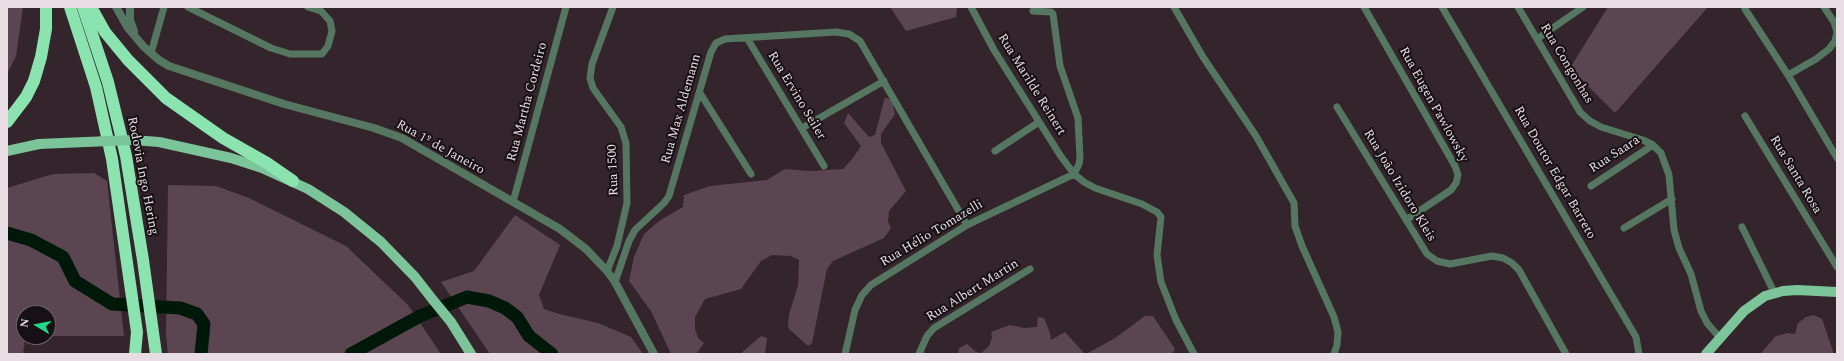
<!DOCTYPE html>
<meta charset="utf-8">
<style>
body{margin:0}
#map{position:relative;width:1844px;height:361px;overflow:hidden;background:#34252d;font-family:Spectral,serif}
canvas{display:block}
.frame{position:absolute;inset:0;border:8px solid #e7dde2;pointer-events:none}
.north{position:absolute;left:16px;top:305px;width:40px;height:40px;box-sizing:border-box;background:#171014;border:1px solid #6a6266;border-radius:50%;rotate:280deg;font-size:11px;font-weight:700;line-height:16px;text-align:center;color:#e7dde2}
.north::after{content:'';display:block;margin:auto;width:14px;height:18px;background:#1ed888;clip-path:polygon(50% 0,100% 100%,50% 72%,0 100%)}
</style>
<div id="map">
<canvas width="1844" height="361"></canvas>
<div class="frame"></div>
<div class="north">N</div>
</div>
<script>
const g = document.querySelector('canvas').getContext('2d');
g.lineJoin = 'round';
function fillPath(path, color) { g.fillStyle = color; g.fill(path, 'evenodd'); }
const toPath = rows => new Path2D(rows.map(r => 'M' + r).join(''));
function stroke(path, color, width, dash) { g.strokeStyle = color; g.lineWidth = width; g.lineCap = dash ? 'butt' : 'round'; g.setLineDash(dash || []); g.stroke(path); }
function drawText(font, color, halo, rows, align = 'center') {
  g.font = font + ' Spectral,serif'; g.lineWidth = 4; g.setLineDash([]); g.textBaseline = 'middle'; g.strokeStyle = halo; g.fillStyle = color; for (const [text, x, y, turn = 0] of rows) {
    g.save(); g.translate(x, y); g.rotate((+turn || 0) * Math.PI / 180); g.textAlign = isNaN(turn) ? turn : align; if (halo) g.strokeText(text, 0, 0); g.fillText(text, 0, 0); g.restore();
  }
}
const green = toPath([
 [7,7,23,7,16,56,7,74],
 [890,7,957,7,956,17,906,31],
 [1608,7,1708,7,1615,113,1570,68],
 [885,97,892,101,895,114,881,134,881,143,906,191,889,211,888,221,891,228,884,238,833,261,827,269,812,343,808,346,788,328,789,314,798,286,799,260,791,256,772,255,761,261,741,289,705,299,695,317,695,329,698,338,704,343,696,354,671,354,651,311,629,281,634,257,644,234,659,221,683,207,684,195,710,186,767,180,785,169,810,171,843,169,853,158,861,146,844,123,848,113,869,137,875,135],
 [94,173,107,181,124,336,48,336,48,313,24,313,24,337,37,337,25,338,23,354,7,354,7,188,53,174],
 [168,185,216,186,249,198,346,246,408,305,441,354,168,354,166,335],
 [515,215,560,245,539,295,544,309,559,314,598,323,631,337,643,354,490,354,441,282,474,271],
 [1814,315,1822,319,1834,354,1760,354,1776,336,1788,333,1795,334,1798,323,1806,317],
 [1145,316,1153,316,1175,349,1172,354,1086,354,1115,338],
 [1038,317,1044,318,1050,333,1051,340,1065,332,1085,354,958,354,959,348,967,344,976,352,981,353,989,346,992,338,991,332,1010,325,1024,328,1037,327],
 [761,336,767,338,765,354,740,354]
]);
const river = toPath([
 [7,233,31,240,63,257,75,281,112,304,180,308,197,314,204,324,201,354],
 [351,354,420,316,467,297,489,301,505,308,517,317,529,336,552,354]
]);
const minor = toPath([
 [188,7,271,48,290,54,322,54,328,46,332,31,330,21,321,11,308,7],
 [971,7,994,50,1060,155,1074,174,1084,182,1095,188,1142,204,1157,212,1161,217,1157,255,1161,282,1176,320,1194,354],
 [1174,7,1203,57,1256,136,1294,203,1295,226,1302,246,1334,317,1338,332,1337,345,1334,354],
 [1364,7,1455,166,1458,175,1456,183,1451,190,1406,220],
 [1442,7,1636,337,1639,354],
 [1518,7,1580,112,1590,121,1601,127,1643,140,1653,145,1661,153,1669,175,1674,230,1679,248,1691,274,1701,311,1707,323,1720,338],
 [1745,9,1788,75,1837,158],
 [1033,11,1051,12,1053,14,1060,66,1078,118,1080,158,1079,164,1074,174],
 [747,38,824,166],
 [1537,39,1583,7],
 [151,53,164,7],
 [1788,75,1816,59,1829,49,1835,41,1837,32,1834,22,1824,7],
 [700,93,751,174],
 [1337,107,1427,254,1437,261,1450,264,1492,256,1503,258,1512,263,1519,270,1566,354],
 [1745,116,1837,267],
 [802,128,884,81],
 [995,151,1039,122],
 [1591,186,1653,145],
 [513,202,566,7],
 [1742,227,1774,292],
 [1624,228,1672,199],
 [607,271,617,246,627,203,626,143,621,127,593,88,590,78,592,64,613,7],
 [615,282,629,241,635,230,664,203,669,196,711,52,716,43,725,39,836,32,849,34,860,41,967,225],
 [845,354,855,310,862,295,871,285,967,225,1074,174],
 [919,354,927,336,934,328,1030,269]
]);
const tertiary = toPath([
 [116,7,128,28,144,47,159,60,169,66,284,104,374,128,402,138,560,229,586,249,607,271,615,282,654,354],
 [130,7,130,20,134,31]
]);
const primary = toPath([
 [133,140,159,142,231,158,262,168,308,189,344,212,381,242,415,277,433,300,451,322,471,354],
 [7,151,39,144],
 [1706,354,1744,311,1765,296,1783,291,1797,290,1837,292]
]);
const motorway = toPath([
 [70,7,96,87,112,159,137,332,135,354],
 [83,7,108,82,126,156,143,260,156,354],
 [91,7,105,32,128,60,166,98,223,138,267,163,293,181],
 [7,122,26,97,34,81,41,57,46,29,46,7]
]);
const primaryBridge = toPath([
 [39,144,133,140]
]);
const streetNames = [
 ["Rua Congonhas",1566,64,59],
 ["Rua Marilde Reinert",1031,85,58],
 ["Rua Ervino Seiler",796,96,59],
 ["Rua Martha Cordeiro",528,102,-75],
 ["Rua Eugen Pawlowsky",1433,105,61],
 ["Rua Max Aldemann",682,109,-74],
 ["Rua 1º de Janeiro",440,148,29],
 ["Rua Saara",1615,155,-33],
 ["Rua 1500",614,170,-92],
 ["Rua Doutor Edgar Barreto",1554,173,60],
 ["Rua Santa Rosa",1795,175,59],
 ["Rodovia Ingo Hering",142,176,79],
 ["Rua João Izidoro Kleis",1399,186,59],
 ["Rua Hélio Tomazelli",932,234,-31],
 ["Rua Albert Martin",973,291,-32]
];
fillPath(green, '#5b4551');
stroke(river, '#00180a', 13);
stroke(minor, '#557762', 7);
stroke(tertiary, '#557762', 8);
stroke(primary, '#7cc59a', 10);
stroke(motorway, '#8be4b0', 12);
stroke(primaryBridge, '#7cc59a', 10);
drawText('13px', '#e7dde2', '#171014', streetNames);
</script>
